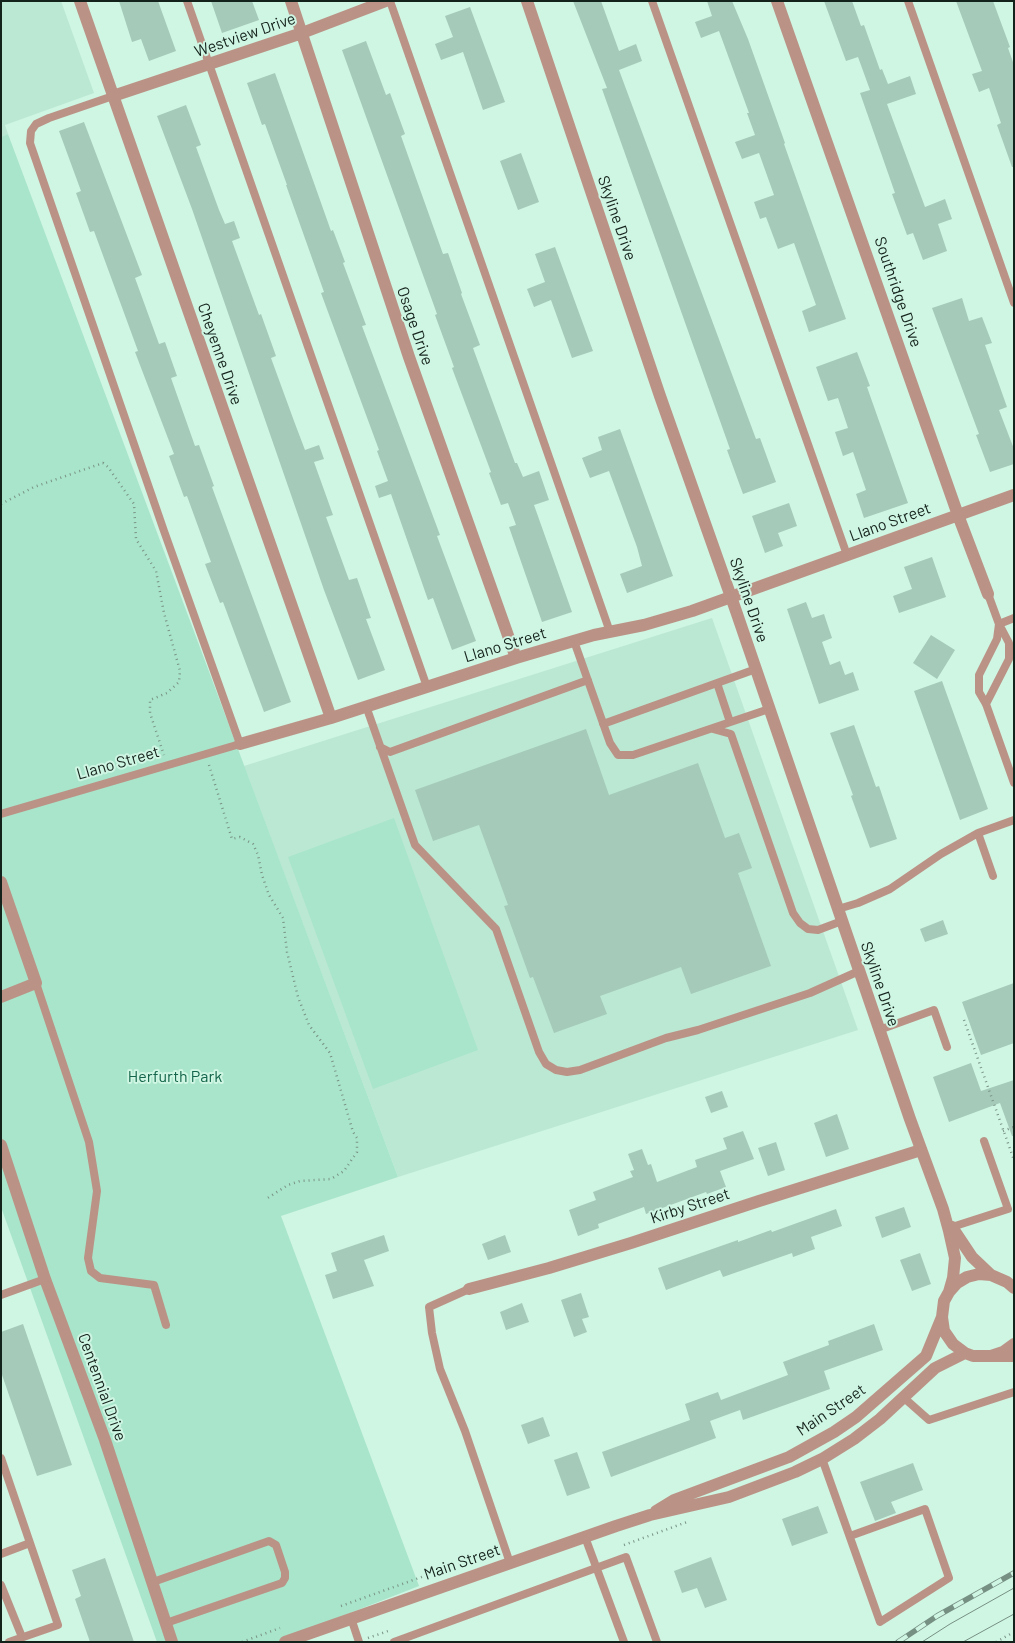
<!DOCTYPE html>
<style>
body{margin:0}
#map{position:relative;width:1015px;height:1643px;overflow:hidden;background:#cff5e3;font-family:Barlow,sans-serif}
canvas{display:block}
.frame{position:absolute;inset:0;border:2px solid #14221c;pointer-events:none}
</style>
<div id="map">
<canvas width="1015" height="1643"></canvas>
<div class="frame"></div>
</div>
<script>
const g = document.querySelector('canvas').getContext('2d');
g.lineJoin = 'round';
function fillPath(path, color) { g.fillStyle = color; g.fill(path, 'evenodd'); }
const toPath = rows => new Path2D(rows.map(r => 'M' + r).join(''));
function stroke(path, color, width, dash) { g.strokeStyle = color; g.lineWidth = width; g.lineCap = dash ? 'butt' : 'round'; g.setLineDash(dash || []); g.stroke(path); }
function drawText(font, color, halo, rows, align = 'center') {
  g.font = font + ' Barlow,sans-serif'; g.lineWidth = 4; g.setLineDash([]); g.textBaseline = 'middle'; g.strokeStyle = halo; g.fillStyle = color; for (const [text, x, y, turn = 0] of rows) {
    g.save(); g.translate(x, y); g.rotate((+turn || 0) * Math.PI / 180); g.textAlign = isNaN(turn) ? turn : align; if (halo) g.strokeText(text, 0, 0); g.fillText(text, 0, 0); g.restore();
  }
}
const built = toPath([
 [1,1,61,1,94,93,5,125,8,134,1,137],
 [712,618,858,1030,398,1177,244,766]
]);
const green = toPath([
 [8,134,398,1177,281,1216,419,1586,276,1642,157,1642,1,1207,1,137],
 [394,818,478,1050,373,1089,288,857]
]);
const building = toPath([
 [119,1,158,1,176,51,149,61,141,39,132,42],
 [211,1,252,1,259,20,222,33],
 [573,1,601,1,619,51,636,44,642,61,619,70,756,439,760,438,776,482,743,494,727,450,730,449,602,89,607,88],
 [707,1,732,1,748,39,785,143,784,144,846,319,809,332,802,311,816,305,794,243,778,249,766,217,760,219,754,202,774,195,759,153,742,159,735,142,755,135,747,113,749,113,719,31,701,38,695,22,712,16],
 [824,1,852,1,861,26,864,25,880,70,882,69,888,84,910,76,916,94,887,104,925,207,945,199,952,219,938,224,947,251,923,260,913,233,907,235,892,194,895,193,860,93,870,90,858,57,846,61],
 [956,1,993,1,1010,47,1008,48,1014,65,1014,167,1012,167,997,125,1001,123,989,88,979,92,972,74,982,71],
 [470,7,505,102,483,110,463,52,441,60,435,44,453,37,445,16],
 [366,41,386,95,390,93,405,134,401,136,443,254,448,253,462,293,461,294,480,345,473,348,515,463,517,463,523,477,539,471,549,500,534,505,572,612,542,622,509,527,516,525,508,503,501,505,489,473,491,472,452,368,454,367,435,315,437,314,342,50],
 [275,73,331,231,333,230,345,262,343,263,366,325,362,326,440,535,437,536,476,641,452,650,433,598,428,600,391,494,379,498,375,486,388,481,377,451,379,450,321,293,324,292,286,185,287,185,265,124,262,125,247,83],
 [186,105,201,145,196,147,219,210,225,224,234,221,240,238,232,241,259,315,261,314,276,356,271,358,294,421,305,450,319,445,324,459,314,462,333,515,326,517,349,580,357,578,371,618,366,619,385,670,358,680,324,590,192,209,157,116],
 [84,122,142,275,135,278,159,344,165,342,177,376,171,378,195,446,199,445,214,486,212,487,291,702,264,712,223,602,220,603,205,564,211,562,187,496,184,497,169,456,174,454,135,352,138,351,94,231,90,232,76,193,81,191,59,131],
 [521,153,539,202,518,210,500,161],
 [555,247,593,351,572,358,551,300,534,307,527,289,545,282,535,254],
 [962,298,969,321,982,317,992,343,985,345,1007,407,999,410,1014,449,1014,464,990,472,976,435,979,434,932,308],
 [857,352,870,386,867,387,908,503,864,518,856,494,866,490,853,452,843,456,835,432,848,428,838,398,828,401,816,367],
 [620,429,673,576,627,593,620,574,642,566,637,547,609,471,590,478,582,458,602,450,598,437],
 [789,503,797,526,778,533,783,546,765,553,752,516],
 [932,557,946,597,899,613,893,596,912,589,904,567],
 [806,602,812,618,824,614,832,638,822,642,830,665,840,661,845,675,853,672,859,690,819,704,787,609],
 [931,635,955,650,937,679,913,663],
 [942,681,988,809,960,820,914,691],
 [854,725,876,787,879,786,897,839,870,848,851,796,853,795,830,733],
 [586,729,609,795,698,763,725,838,739,833,752,868,738,873,771,966,691,994,681,967,600,996,607,1014,554,1033,533,977,530,978,504,906,508,905,479,825,433,841,415,790],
 [943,920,948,934,925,942,920,929],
 [1014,983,1014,1043,981,1055,962,1002],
 [971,1063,981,1091,1014,1080,1014,1136,1012,1136,1000,1103,949,1122,933,1077],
 [722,1091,728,1107,711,1113,705,1097],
 [837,1114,849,1149,826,1157,814,1123],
 [743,1131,754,1159,720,1171,726,1187,707,1194,706,1192,646,1214,644,1207,598,1224,599,1228,578,1236,569,1210,596,1200,593,1192,633,1177,630,1171,634,1170,628,1154,642,1149,648,1165,651,1164,657,1182,697,1167,695,1160,727,1149,723,1138],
 [776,1142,785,1170,768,1176,758,1148],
 [904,1207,911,1227,882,1238,875,1217],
 [836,1209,842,1226,811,1237,815,1249,793,1257,792,1253,723,1277,720,1270,666,1290,658,1268,738,1240,738,1242,771,1230,772,1232],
 [384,1235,389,1251,364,1260,374,1286,333,1299,325,1275,337,1271,331,1253],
 [505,1235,511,1252,488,1260,482,1244],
 [920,1253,931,1284,912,1291,900,1260],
 [581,1293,589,1317,582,1319,587,1332,574,1337,561,1300],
 [522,1303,529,1322,506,1330,500,1312],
 [23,1324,72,1465,37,1476,1,1372,1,1332],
 [874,1324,883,1350,824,1371,830,1389,743,1420,740,1410,710,1421,716,1438,611,1477,602,1452,690,1420,685,1404,718,1392,721,1400,788,1375,783,1362,829,1345,828,1341],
 [543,1417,550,1436,528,1444,521,1425],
 [577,1452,590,1488,567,1496,554,1460],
 [913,1463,923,1490,891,1502,896,1513,875,1521,860,1482],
 [818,1506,828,1533,792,1546,782,1519],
 [711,1557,727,1600,705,1608,697,1588,682,1593,674,1571],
 [105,1558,134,1642,90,1642,75,1599,81,1596,72,1570]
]);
const path = toPath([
 [1,504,34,487,103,463,108,467,134,504,136,539,156,571,164,613,180,671,179,682,167,693,150,700,150,713,164,755],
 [209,765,232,839,240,837,253,844,258,855,262,875,269,895,283,918,287,952,298,997,309,1025,330,1053,353,1132,357,1138,357,1152,344,1171,331,1179,300,1181,288,1185,266,1199],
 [964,1020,1014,1160],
 [1003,1131,1014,1127],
 [624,1545,687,1522],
 [341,1606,494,1551],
 [368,1638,391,1630],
 [242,1642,280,1628],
 [996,1642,1014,1632]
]);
const service = toPath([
 [187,1,427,687],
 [390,1,610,632],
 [652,1,847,555],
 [908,1,1014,303],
 [1014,618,999,624,997,639,979,675,979,692,986,704,1014,783],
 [574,641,610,743,618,755,633,755,769,709],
 [717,683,730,722],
 [986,704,1009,659,1009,643,999,624,988,594],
 [366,706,415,845,496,929,539,1052,546,1064,556,1070,567,1072,580,1070,666,1038,698,1030,810,993,859,971],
 [603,724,756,669],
 [713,729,731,734,793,913,800,923,808,929,818,930,842,921],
 [380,747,390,752,588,680],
 [1,814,240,744,164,531,30,143,31,131,36,124,49,118,113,96],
 [978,833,993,876],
 [838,909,858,903,890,889,941,854,978,833,1014,820],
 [36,983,89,1142,97,1191,88,1258,91,1271,100,1278,154,1285,166,1325],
 [879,1030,934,1010,947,1047],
 [952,1227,1008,1209,984,1141],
 [469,1289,429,1307,432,1333,440,1369,465,1431,510,1563],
 [1,1295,45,1279],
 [903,1397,929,1420,1014,1392],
 [1,1458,58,1625,9,1642],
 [822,1459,825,1467,880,1622,949,1578,925,1509,850,1536],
 [585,1537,624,1642],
 [1,1554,30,1543],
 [153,1582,269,1541,276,1545,285,1572,285,1578,282,1583,166,1623],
 [1,1585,22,1637],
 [351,1618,359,1642],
 [394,1642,626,1557,657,1642]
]);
const minor = toPath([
 [80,1,331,718],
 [291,1,409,357,516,658],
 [777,1,958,515,988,594],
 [113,96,302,33,386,1],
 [240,744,331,718,516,658,594,635,644,625,692,611,1014,495],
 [1,882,36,983,1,997],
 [1,1145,45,1279,105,1440,172,1642],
 [469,1289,549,1268,631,1243,759,1201,921,1150],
 [991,1356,1014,1356]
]);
const tertiary = toPath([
 [527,1,660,396,736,611,910,1119,943,1209,949,1231,955,1258,953,1278,949,1292],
 [952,1227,972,1257,991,1275],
 [1014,1288,1007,1282,991,1275,979,1274,967,1277,957,1283,949,1292,944,1301,942,1317,944,1331,953,1344,965,1353,973,1356,991,1356,1003,1352,1014,1344],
 [656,1511,674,1500,789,1457,834,1432,856,1417,926,1356,942,1317],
 [285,1642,616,1526,650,1515,729,1497,795,1472,822,1459,854,1439,880,1419,935,1368,965,1353]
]);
const tram = toPath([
 [922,1642,950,1624,1014,1588],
 [963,1642,1014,1614]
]);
const rail = toPath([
 [898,1642,937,1616,1014,1573]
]);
const streetNames = [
 ["Westview Drive",245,35,-19],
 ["Skyline Drive",617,218,71],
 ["Southridge Drive",898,292,71],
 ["Osage Drive",415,326,71],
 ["Cheyenne Drive",220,354,71],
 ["Llano Street",890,522,-20],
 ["Skyline Drive",749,600,71],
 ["Llano Street",505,645,-17],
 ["Llano Street",118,763,-16],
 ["Skyline Drive",880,984,71],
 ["Kirby Street",690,1206,-18],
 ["Centennial Drive",102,1387,70],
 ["Main Street",831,1410,-34],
 ["Main Street",462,1562,-19]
];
const parkNames = [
 ["Herfurth Park",175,1077]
];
fillPath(built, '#bbe8d3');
fillPath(green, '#a9e5cb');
fillPath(building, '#a5cab9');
stroke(path, '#799487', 2.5, [1, 4]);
stroke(service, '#bb9386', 8);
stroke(minor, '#bb9386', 12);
stroke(tertiary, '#bb9386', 12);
stroke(tram, '#769084', 1);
stroke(rail, '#769084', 5.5);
stroke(rail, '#cff5e3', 4, [11]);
drawText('16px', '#14221c', '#cff5e3', streetNames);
drawText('16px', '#12644a', '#cff5e3', parkNames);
</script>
